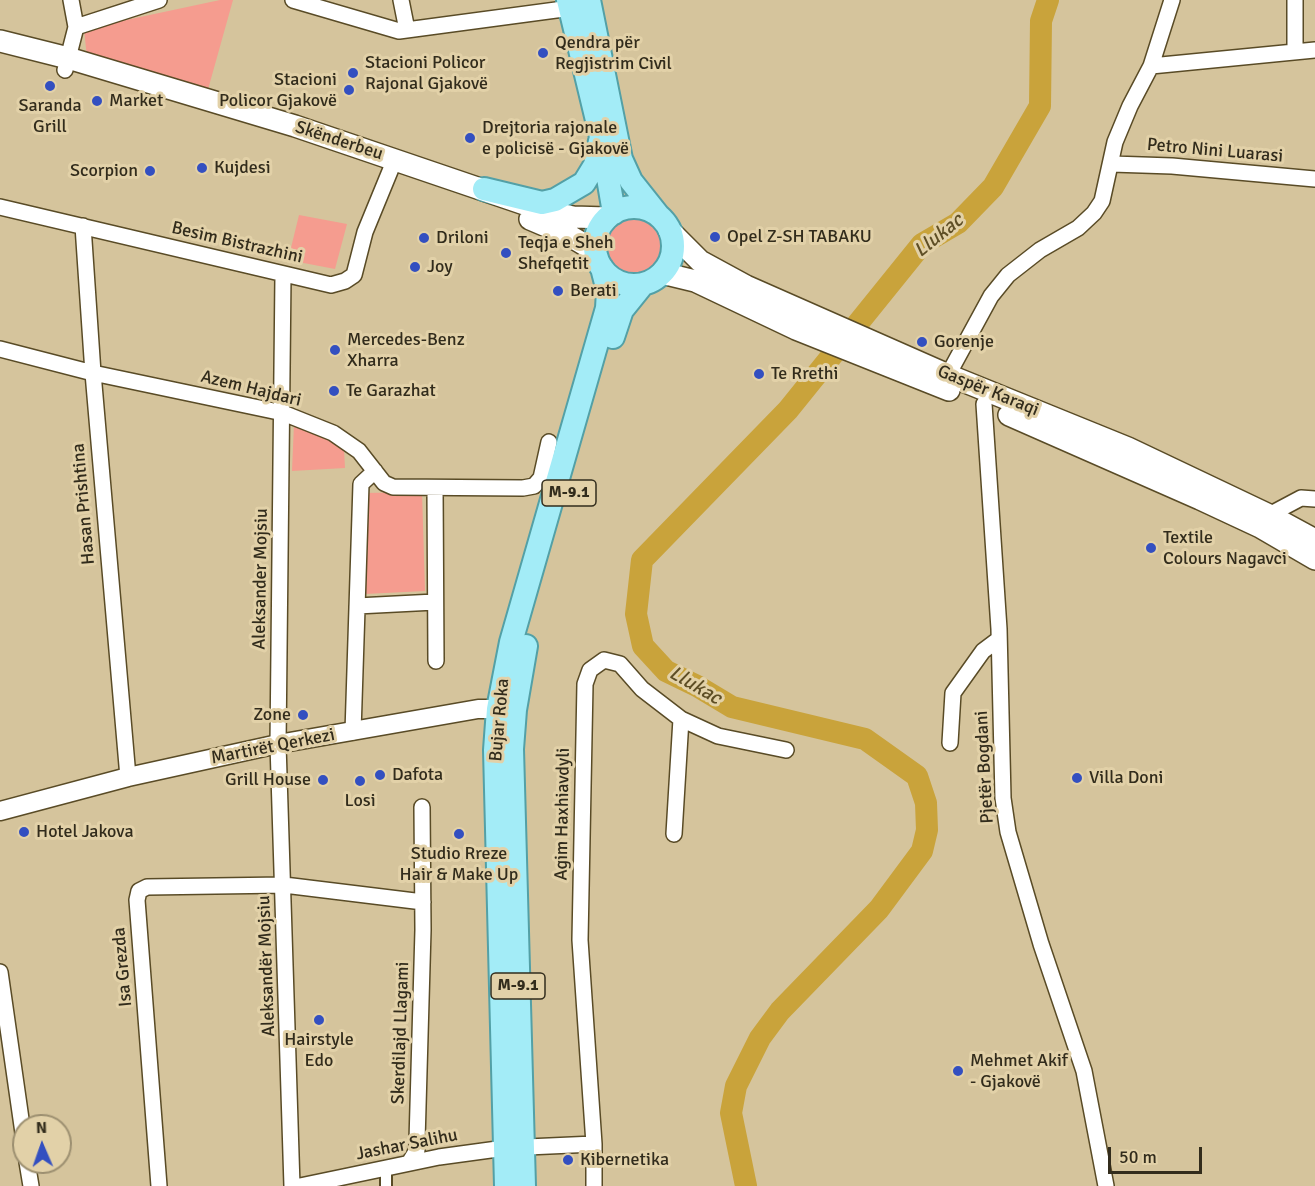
<!DOCTYPE html>
<meta charset="utf-8">
<style>
body{margin:0}
#map{position:relative;width:1315px;height:1186px;overflow:hidden;background:#d5c49c;font-family:Signika,sans-serif}
canvas{display:block}
.north{position:absolute;left:12px;top:1114px;width:60px;height:60px;box-sizing:border-box;background:#e2d1a8;border:2px solid #9c8f70;border-radius:50%;rotate:358deg;font-size:16px;font-weight:700;line-height:24px;text-align:center;color:#322c1c}
.north::after{content:'';display:block;margin:auto;width:21px;height:27px;background:#334fc0;clip-path:polygon(50% 0,100% 100%,50% 72%,0 100%)}
.scale{position:absolute;left:1108px;top:1147px;width:94px;height:27px;box-sizing:border-box;border:3px solid #322c1c;border-top:0;padding-left:8px;font-size:18px;line-height:21px;white-space:nowrap;color:#322c1c;-webkit-text-stroke:4px #e2d1a8;paint-order:stroke}
</style>
<div id="map">
<canvas width="1315" height="1186"></canvas>
<div class="north">N</div>
<div class="scale">50 m</div>
</div>
<script>
const g = document.querySelector('canvas').getContext('2d');
g.lineJoin = 'round';
function fillPath(path, color) { g.fillStyle = color; g.fill(path, 'evenodd'); }
const toPath = rows => new Path2D(rows.map(r => 'M' + r).join(''));
function stroke(path, color, width, dash) { g.strokeStyle = color; g.lineWidth = width; g.lineCap = dash ? 'butt' : 'round'; g.setLineDash(dash || []); g.stroke(path); }
function drawText(font, color, halo, rows, align = 'center') {
  g.font = font + ' Signika,sans-serif'; g.lineWidth = 6; g.setLineDash([]); g.textBaseline = 'middle'; g.strokeStyle = halo; g.fillStyle = color; for (const [text, x, y, turn = 0] of rows) {
    g.save(); g.translate(x, y); g.rotate((+turn || 0) * Math.PI / 180); g.textAlign = isNaN(turn) ? turn : align; if (halo) g.strokeText(text, 0, 0); g.fillText(text, 0, 0); g.restore();
  }
}
const green = toPath([
 [220,0,233,0,207,93,87,58,84,29],
 [299,215,347,224,335,269,288,260],
 '607 246a27 27 0 1 1 54 0a27 27 0 1 1-54 0Z',
 [294,424,322,433,344,449,345,468,292,471],
 [422,492,425,591,365,594,364,493]
]);
const river = toPath([
 [746,1186,731,1113,736,1086,760,1038,780,1011,879,909,922,851,927,830,926,803,917,776,865,739,732,707,697,686,666,671,643,646,636,614,642,560,788,410,922,244,958,223,993,187,1040,106,1041,21,1048,0]
]);
const pedestrian = toPath([
 [386,1168,386,1186]
]);
const minor = toPath([
 [293,0,399,31,571,8],
 [401,0,407,30],
 [1295,0,1295,51],
 [76,27,159,0],
 [1151,66,1315,50],
 [65,70,76,27,71,0],
 [1112,164,1172,166,1315,179],
 [0,207,331,285,345,281,354,275,365,232,395,159],
 [83,226,93,373,128,777],
 [283,275,278,744,292,1186],
 [0,349,93,373,283,413,333,433,359,451,384,483,393,487,523,488,534,486,541,478,549,442],
 [948,375,991,296,1008,275,1040,250,1078,228,1094,213,1102,201,1115,142,1130,106,1151,66,1172,0],
 [984,404,999,629,1003,798,1008,832,1041,944,1084,1071,1106,1186],
 [435,488,436,661],
 [1265,520,1269,515,1301,498,1315,499],
 [357,606,435,602],
 [353,732,361,484,375,471],
 [950,743,953,693,983,651,999,639],
 [674,834,681,719],
 [0,972,24,1140],
 [27,1162,31,1186],
 [409,1163,417,1150,417,1141,423,930,422,807],
 [159,1186,137,900,139,891,147,887,284,885,423,902],
 [300,1186,439,1157,505,1148,594,1144],
 [594,1186,594,1144,580,940,585,684,590,670,604,660,620,664,642,689,681,719,718,736,786,750]
]);
const tertiary = toPath([
 [0,811,128,777,278,744,478,709,509,709]
]);
const secondary = toPath([
 [0,41,68,58,295,126,545,211,573,217,607,218],
 [530,219,570,236,595,251],
 [669,230,700,261,746,286,948,375,1128,448,1269,515,1315,540],
 [662,273,695,281,796,329,949,390],
 [1009,415,1200,499,1260,527,1315,559]
]);
const primary = toPath([
 [568,0,601,137,614,213],
 [589,0,621,159,631,181,658,215],
 [484,189,542,203,555,200,584,183,595,165,600,141],
 '595 246a39 39 0 1 1 78 0a39 39 0 1 1-78 0Z',
 [613,337,622,310,643,284],
 [506,1186,495,750,498,709,511,642,607,308,608,291,602,268],
 [524,1186,512,749,515,710,526,646]
]);
const markers = [
 [543,53,6,"#334fc0"],
 [353,73,6,"#334fc0"],
 [50,86,6,"#334fc0"],
 [349,90,6,"#334fc0"],
 [97,101,6,"#334fc0"],
 [470,138,6,"#334fc0"],
 [202,168,6,"#334fc0"],
 [150,171,6,"#334fc0"],
 [715,237,6,"#334fc0"],
 [424,238,6,"#334fc0"],
 [506,253,6,"#334fc0"],
 [415,267,6,"#334fc0"],
 [558,291,6,"#334fc0"],
 [922,342,6,"#334fc0"],
 [335,350,6,"#334fc0"],
 [759,374,6,"#334fc0"],
 [334,391,6,"#334fc0"],
 [1151,548,6,"#334fc0"],
 [303,715,6,"#334fc0"],
 [380,775,6,"#334fc0"],
 [1077,778,6,"#334fc0"],
 [323,780,6,"#334fc0"],
 [360,781,6,"#334fc0"],
 [24,832,6,"#334fc0"],
 [459,834,6,"#334fc0"],
 [319,1020,6,"#334fc0"],
 [958,1071,6,"#334fc0"],
 [568,1160,6,"#334fc0"]
];
const shields = [
 [569,493,54],
 [518,986,54]
];
const shieldNames = [
 ["M-9.1",569,493],
 ["M-9.1",518,986]
];
const poiNames = [
 ["Qendra për",555,43],
 ["Regjistrim Civil",555,64],
 ["Stacioni Policor",365,63],
 ["Rajonal Gjakovë",365,84],
 ["Stacioni",337,80,"right"],
 ["Policor Gjakovë",337,101,"right"],
 ["Market",109,101],
 ["Saranda",50,106,"center"],
 ["Grill",50,127,"center"],
 ["Drejtoria rajonale",482,128],
 ["e policisë - Gjakovë",482,149],
 ["Kujdesi",214,168],
 ["Scorpion",138,171,"right"],
 ["Opel Z-SH TABAKU",727,237],
 ["Driloni",436,238],
 ["Teqja e Sheh",518,243],
 ["Shefqetit",518,264],
 ["Joy",427,267],
 ["Berati",570,291],
 ["Mercedes-Benz",347,340],
 ["Xharra",347,361],
 ["Gorenje",934,342],
 ["Te Rrethi",771,374],
 ["Te Garazhat",346,391],
 ["Textile",1163,538],
 ["Colours Nagavci",1163,559],
 ["Zone",291,715,"right"],
 ["Dafota",392,775],
 ["Villa Doni",1089,778],
 ["Grill House",311,780,"right"],
 ["Losi",360,801,"center"],
 ["Hotel Jakova",36,832],
 ["Studio Rreze",459,854,"center"],
 ["Hair & Make Up",459,875,"center"],
 ["Hairstyle",319,1040,"center"],
 ["Edo",319,1061,"center"],
 ["Mehmet Akif",970,1061],
 ["- Gjakovë",970,1082],
 ["Kibernetika",580,1160]
];
const streetNames = [
 ["Skënderbeu",339,141,18],
 ["Petro Nini Luarasi",1215,151,5],
 ["Besim Bistrazhini",237,243,13],
 ["Azem Hajdari",251,389,14],
 ["Gaspër Karaqi",988,391,22],
 ["Hasan Prishtina",84,504,-95],
 ["Aleksander Mojsiu",261,579,-89],
 ["Bujar Roka",500,720,-85],
 ["Martirët Qerkezi",273,747,-11],
 ["Pjetër Bogdani",985,767,-93],
 ["Agim Haxhiavdyli",563,814,-89],
 ["Aleksandër Mojsiu",267,966,-92],
 ["Isa Grezda",123,967,-95],
 ["Skerdilajd Llagami",401,1033,-88],
 ["Jashar Salihu",407,1145,-11]
];
const waterNames = [
 ["Llukac",939,236,-39],
 ["Llukac",695,686,30]
];
fillPath(green, '#f59c8f');
stroke(river, '#c9a33b', 22);
stroke(pedestrian, '#594b26', 14);
stroke(minor, '#594b26', 18);
stroke(tertiary, '#594b26', 21);
stroke(secondary, '#594b26', 24);
stroke(primary, '#53a0a6', 26);
stroke(pedestrian, '#fff', 10);
stroke(minor, '#fff', 15);
stroke(tertiary, '#fff', 18);
stroke(secondary, '#fff', 21);
stroke(primary, '#a3ecf7', 22);
for (const [x, y, r, color] of markers) { const dot = new Path2D(); dot.arc(x, y, r, 0, 2 * Math.PI); g.fillStyle = color; g.fill(dot); stroke(dot, '#e2d1a8', 2); }
for (const [x, y, w] of shields) { const box = new Path2D(); box.roundRect(x - w / 2, y - 13, w, 26, 4.5); g.fillStyle = '#e2d1a8'; g.fill(box); stroke(box, '#322c1c', 1.5); }
drawText('bold 16px', '#322c1c', null, shieldNames);
drawText('18px', '#322c1c', '#e2d1a8', poiNames, 'left');
drawText('18px', '#322c1c', '#e2d1a8', streetNames);
drawText('italic 20px', '#5e4e25', '#e2d1a8', waterNames);
</script>
